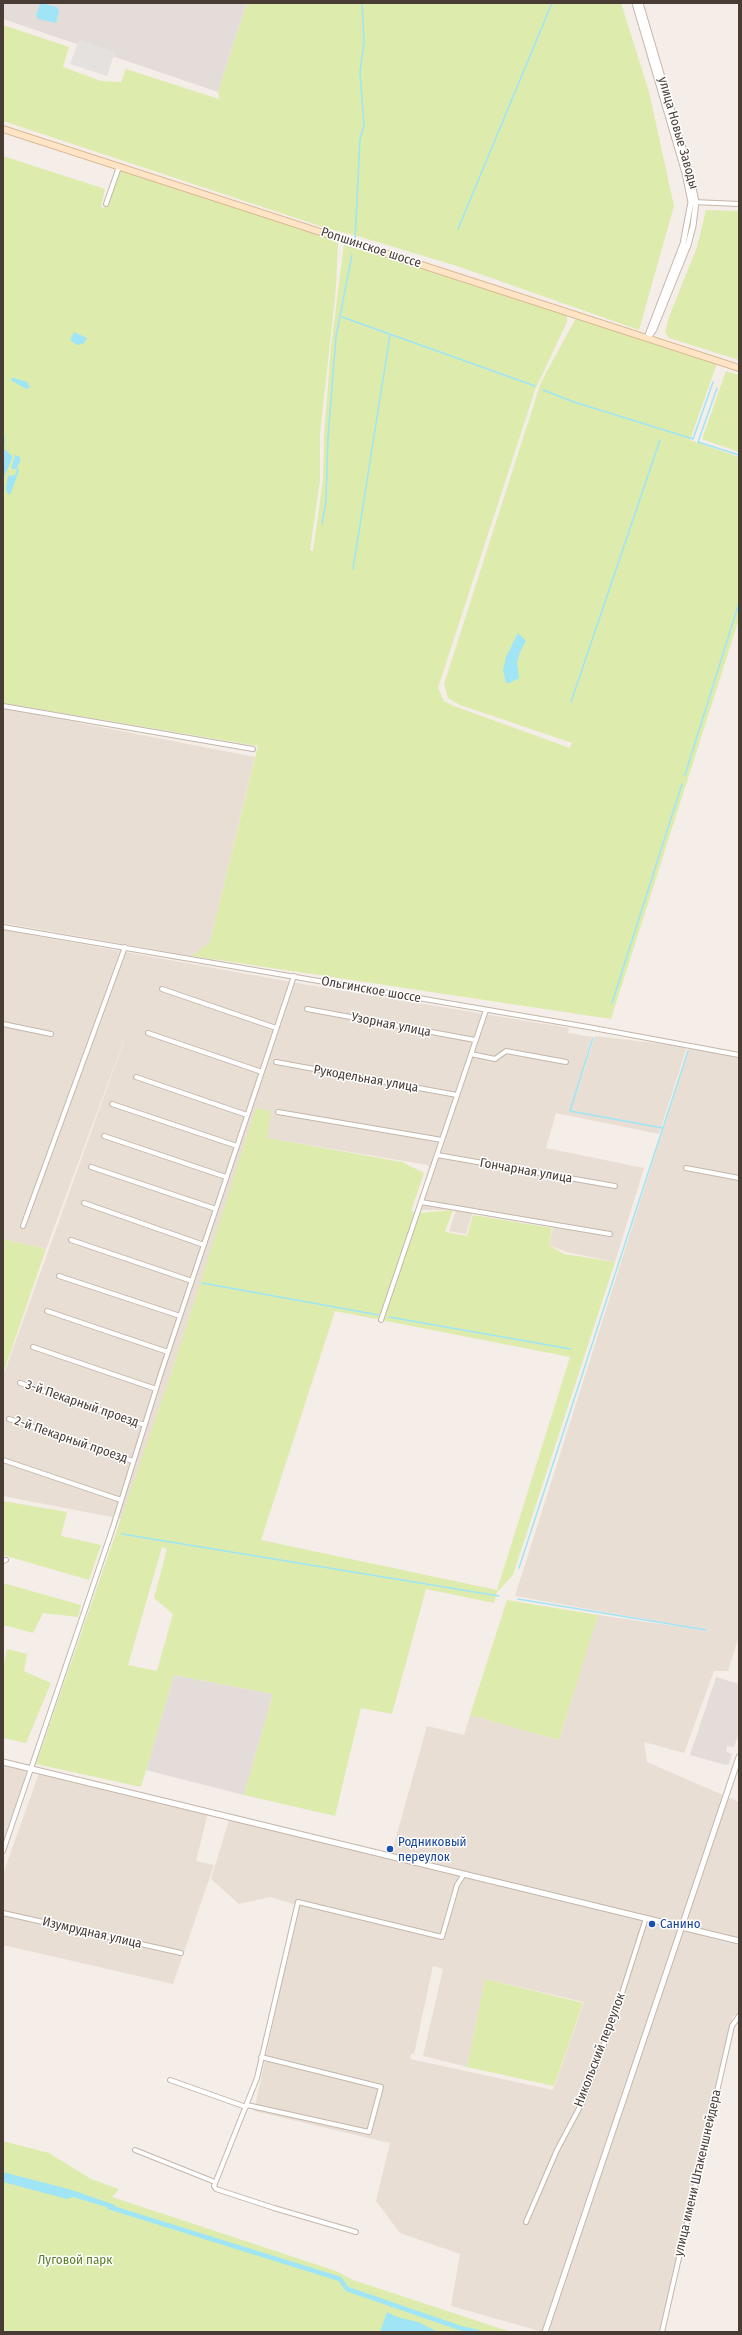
<!DOCTYPE html>
<meta charset="utf-8">
<style>
body{margin:0}
#map{position:relative;width:742px;height:2335px;overflow:hidden;background:#f5ede7;font-family:"Fira Sans Condensed",sans-serif}
canvas{display:block}
.frame{position:absolute;inset:0;border:4px solid #483c35;pointer-events:none}
</style>
<div id="map">
<canvas width="742" height="2335"></canvas>
<div class="frame"></div>
</div>
<script>
const g = document.querySelector('canvas').getContext('2d');
g.lineJoin = 'round';
function fillPath(path, color) { g.fillStyle = color; g.fill(path, 'evenodd'); }
const toPath = rows => new Path2D(rows.map(r => 'M' + r).join(''));
function stroke(path, color, width, dash) { g.strokeStyle = color; g.lineWidth = width; g.lineCap = dash ? 'butt' : 'round'; g.setLineDash(dash || []); g.stroke(path); }
function drawText(font, color, halo, rows, align = 'center') {
  g.font = font + ' "Fira Sans Condensed",sans-serif'; g.lineWidth = 3; g.setLineDash([]); g.textBaseline = 'middle'; g.strokeStyle = halo; g.fillStyle = color; for (const [text, x, y, turn = 0] of rows) {
    g.save(); g.translate(x, y); g.rotate((+turn || 0) * Math.PI / 180); g.textAlign = isNaN(turn) ? turn : align; if (halo) g.strokeText(text, 0, 0); g.fillText(text, 0, 0); g.restore();
  }
}
const residential = toPath([
 [3,708,255,757,210,942,192,956,3,923],
 [3,930,297,983,569,1028,568,1033,592,1037,575,1099,595,1036,687,1047,659,1134,556,1113,546,1148,644,1168,615,1262,566,1252,549,1245,554,1223,474,1208,466,1234,449,1231,456,1210,416,1210,429,1168,428,1165,266,1138,175,1362,122,1519,3,1496,3,1376,133,1016,46,1249,3,1239],
 [689,1048,739,1058,739,1635,728,1671,714,1671,684,1753,644,1742,647,1762,739,1802,739,2014,733,2016,659,2332,543,2332,451,2306,460,2254,400,2233,376,2201,390,2143,254,2111,293,1930,296,1905,271,1897,239,1904,211,1879,229,1820,390,1859,427,1726,464,1735,470,1715,559,1740,598,1615,717,1632,515,1596],
 [433,1966,443,1969,423,2056,467,2067,485,1979,584,2002,553,2090,410,2059,411,2054,414,2054],
 [3,1763,30,1769,3,1856],
 [39,1773,208,1813,196,1861,214,1865,173,1984,3,1945,3,1874]
]);
const industrial = toPath([
 [3,3,247,3,218,92,3,19],
 [174,1675,273,1694,244,1795,146,1770],
 [716,1677,739,1684,739,1733,734,1747,727,1746,726,1752,732,1754,729,1764,726,1765,690,1755]
]);
const green = toPath([
 [247,3,621,3,649,92,674,206,639,330,460,267,364,238,323,227,3,121,3,25,69,47,63,67,101,81,121,82,126,69,219,99,218,92],
 [3,156,105,189,101,207,104,208,117,169,338,240,336,288,320,434,320,480,310,550,313,551,323,480,324,435,331,347,344,244,349,244,567,315,567,322,535,390,438,688,444,701,454,706,570,748,572,743,460,705,448,698,444,684,541,382,576,318,717,363,690,440,739,457,739,619,611,1019,192,956,210,942,258,746,3,703],
 [706,210,739,211,739,360,669,338,665,332,669,317,697,247],
 [726,371,739,375,739,452,702,439],
 [256,1108,271,1111,267,1138,402,1162,424,1173,411,1211,420,1213,453,1210,445,1232,467,1236,473,1215,552,1228,549,1245,564,1254,615,1262,513,1575,497,1592,494,1603,426,1589,392,1714,361,1708,335,1816,244,1795,273,1694,174,1675,141,1787,36,1764,175,1362],
 [335,1311,570,1357,497,1590,261,1540],
 [162,1547,167,1549,154,1598,173,1614,157,1671,128,1665],
 [3,1239,46,1249,3,1374],
 [3,1501,67,1512,61,1536,101,1545,89,1580,3,1555],
 [3,1583,81,1605,78,1617,43,1613,33,1633,3,1625],
 [507,1600,598,1615,559,1740,470,1715],
 [7,1649,27,1654,24,1671,51,1683,26,1743,3,1738,3,1669],
 [485,1979,583,2003,554,2086,467,2067],
 [3,2141,49,2153,91,2179,119,2189,112,2197,336,2271,353,2280,511,2332,3,2332]
]);
const parking = toPath([
 [79,40,115,52,107,76,70,64],
 [722,1939,738,1943,738,1947,721,1943]
]);
const water = toPath([
 [40,3,57,7,59,11,56,23,38,19,36,15],
 [74,332,87,338,83,344,77,345,70,340],
 [14,378,27,382,30,387,27,389,19,385,12,381,11,378],
 [3,436,5,437,4,449,12,456,12,459,3,479],
 [15,455,20,457,20,463,17,466,19,471,10,495,7,493,6,488,8,476,15,475,17,469,11,469],
 [518,633,526,641,520,652,517,662,519,678,510,683,506,683,503,670,506,657],
 [3,2172,72,2190,115,2205,113,2209,73,2197,67,2199,3,2182],
 [387,2312,397,2317,418,2322,438,2332,380,2332]
]);
const stream = toPath([
 [458,229,552,3],
 [355,241,360,139,364,125,360,72,364,42,362,3],
 [342,317,535,386],
 [717,388,698,442,739,455],
 [543,390,574,402,693,439,713,382],
 [322,524,326,501,328,438,336,336,352,255],
 [353,569,390,335],
 [571,702,660,440],
 [685,775,739,603],
 [612,1003,682,784],
 [593,1038,570,1111,663,1128],
 [202,1283,379,1315],
 [389,1317,571,1349],
 [122,1534,499,1596],
 [519,1568,688,1051],
 [518,1599,706,1630],
 [391,2307,392,2304]
]);
const canal = toPath([
 [109,2207,340,2279,347,2289,460,2328,478,2332]
]);
const minor = toPath([
 [693,202,739,204],
 [106,204,119,167],
 [3,706,253,749],
 [3,927,588,1027,739,1055],
 [162,989,276,1028],
 [307,1009,475,1040],
 [3,1024,51,1034],
 [148,1033,262,1072],
 [471,1054,495,1059,506,1051,566,1062],
 [276,1062,457,1095],
 [136,1077,247,1115],
 [112,1104,237,1146],
 [278,1112,442,1140],
 [104,1136,226,1177],
 [437,1155,615,1186],
 [91,1167,216,1209],
 [686,1168,739,1178],
 [421,1202,610,1234],
 [84,1203,204,1245],
 [23,1226,125,947],
 [71,1240,192,1281],
 [59,1276,180,1316],
 [47,1311,168,1352],
 [381,1320,486,1010],
 [33,1347,156,1389],
 [20,1383,145,1425],
 [9,1419,133,1461],
 [3,1460,121,1500],
 [3,1561,6,1560],
 [3,1851,113,1527,161,1373,294,976],
 [3,1913,181,1953],
 [170,2080,246,2107],
 [247,2105,369,2132,381,2087,261,2057],
 [135,2150,215,2182],
 [526,2222,557,2150,583,2101,616,2012,646,1918],
 [356,2232,274,2208,216,2189,214,2186,257,2078,298,1902,442,1937,457,1885,464,1874],
 [662,2332,732,2026,739,2016]
]);
const tertiary = toPath([
 [635,3,685,173,691,202,683,244,648,335],
 [640,3,689,169,696,202,693,226,688,245,654,329,648,338],
 [3,1762,739,1941],
 [545,2332,739,1757]
]);
const secondary = toPath([
 [3,129,739,368]
]);
const markers = [
 [390,1849,4,"#1a4fb4"],
 [652,1924,4,"#1a4fb4"]
];
const streetNames = [
 ["улица Новые Заводы",678,133,74],
 ["Ропшинское шоссе",371,248,18],
 ["Ольгинское шоссе",371,990,10],
 ["Узорная улица",391,1025,11],
 ["Рукодельная улица",366,1079,10],
 ["Гончарная улица",526,1171,10],
 ["3-й Пекарный проезд",82,1404,19],
 ["2-й Пекарный проезд",71,1440,19],
 ["Изумрудная улица",92,1933,13],
 ["Никольский переулок",600,2050,-69],
 ["улица имени Штакеншнейдера",698,2173,-77]
];
const transitNames = [
 ["Родниковый",398,1842],
 ["переулок",398,1857],
 ["Санино",660,1924]
];
const parkNames = [
 ["Луговой парк",75,2260]
];
fillPath(residential, '#e9ded4');
fillPath(industrial, '#e4dcd8');
fillPath(green, '#ddecad');
fillPath(parking, '#e5e1df');
fillPath(water, '#9fe5f6');
stroke(stream, '#9fe5f6', 1.5);
stroke(canal, '#9fe5f6', 4.5);
stroke(minor, '#c4b6ab', 6);
stroke(tertiary, '#c4b6ab', 7);
stroke(secondary, '#dbb995', 8);
stroke(minor, '#fff', 4);
stroke(tertiary, '#fff', 5);
stroke(secondary, '#ffe5c6', 6);
for (const [x, y, r, color] of markers) { const dot = new Path2D(); dot.arc(x, y, r, 0, 2 * Math.PI); g.fillStyle = color; g.fill(dot); stroke(dot, '#fff', 1.5); }
drawText('13px', '#483c35', '#fff', streetNames);
drawText('13px', '#164399', '#fff', transitNames, 'left');
drawText('13px', '#5a7f24', '#fff', parkNames);
</script>
